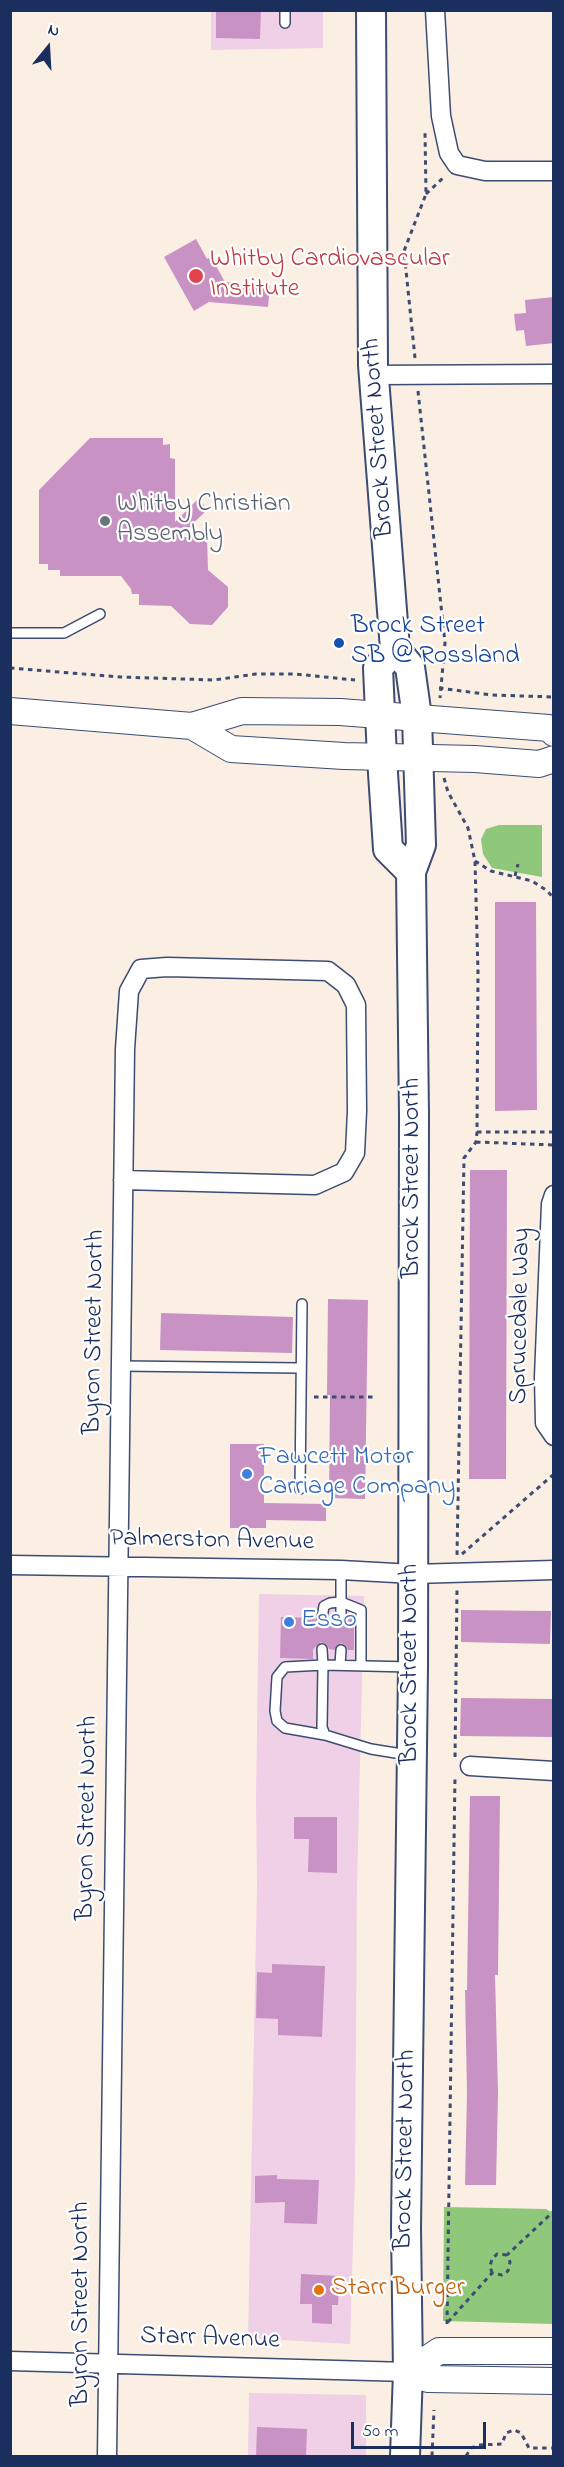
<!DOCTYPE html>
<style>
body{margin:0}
#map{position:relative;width:564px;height:2467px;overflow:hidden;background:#faefe2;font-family:"Indie Flower",sans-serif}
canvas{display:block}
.frame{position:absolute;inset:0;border:12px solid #1b2f5e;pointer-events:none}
.north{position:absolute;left:18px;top:18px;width:60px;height:60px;-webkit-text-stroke:4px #fff;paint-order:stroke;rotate:18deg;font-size:16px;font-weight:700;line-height:24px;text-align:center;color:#1b2f5e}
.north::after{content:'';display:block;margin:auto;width:21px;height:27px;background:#1b2f5e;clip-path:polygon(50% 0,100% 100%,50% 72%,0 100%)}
.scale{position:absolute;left:351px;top:2422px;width:135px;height:27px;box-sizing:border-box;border:3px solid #1b2f5e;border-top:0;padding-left:8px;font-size:18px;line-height:21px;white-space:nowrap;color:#1b2f5e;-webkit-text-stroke:4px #fff;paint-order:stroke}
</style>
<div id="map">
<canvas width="564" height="2467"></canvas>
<div class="frame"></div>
<div class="north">N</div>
<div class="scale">50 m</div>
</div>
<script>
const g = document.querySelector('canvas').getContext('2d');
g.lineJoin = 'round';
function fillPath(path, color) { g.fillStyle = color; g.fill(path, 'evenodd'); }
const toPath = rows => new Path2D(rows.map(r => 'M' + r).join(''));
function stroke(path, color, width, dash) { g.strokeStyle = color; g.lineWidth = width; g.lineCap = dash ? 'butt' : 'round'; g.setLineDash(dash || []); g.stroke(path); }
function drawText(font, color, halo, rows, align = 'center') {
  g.font = font + ' "Indie Flower",sans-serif'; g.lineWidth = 4.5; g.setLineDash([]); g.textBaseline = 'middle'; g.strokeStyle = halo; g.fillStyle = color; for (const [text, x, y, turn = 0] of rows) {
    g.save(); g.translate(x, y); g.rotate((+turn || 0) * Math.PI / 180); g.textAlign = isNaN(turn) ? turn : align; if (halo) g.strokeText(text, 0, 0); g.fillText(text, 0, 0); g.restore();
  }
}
const built = toPath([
 [211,11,323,11,323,48,211,50],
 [259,1594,364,1596,357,1886,355,2173,350,2344,248,2338,257,1884,256,1797],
 [249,2393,366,2395,366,2456,248,2456]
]);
const green = toPath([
 [499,825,542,825,542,877,492,868,483,854,481,839,486,829],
 [444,2207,546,2209,553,2213,553,2324,443,2321]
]);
const building = toPath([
 [216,10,261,10,260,39,216,38],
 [196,239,207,259,211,257,225,282,270,286,268,307,209,302,194,311,164,257],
 [554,297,554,343,526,346,524,330,516,331,514,314,526,313,525,300],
 [90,438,163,438,163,445,170,444,170,458,175,459,175,522,198,499,208,509,179,537,207,537,208,570,228,587,228,607,212,625,190,624,171,606,139,605,139,594,132,594,131,589,121,576,60,576,60,570,48,570,48,564,39,564,39,490],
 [495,902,536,902,537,1110,495,1111],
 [470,1170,507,1170,506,1479,469,1479],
 [328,1299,368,1300,365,1499,329,1498,330,1395,327,1395],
 [161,1313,293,1317,292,1353,160,1350],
 [230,1444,264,1444,264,1503,326,1504,326,1521,266,1520,266,1528,230,1528],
 [461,1610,551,1611,550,1644,461,1642],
 [281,1617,315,1618,317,1623,321,1625,327,1623,329,1618,334,1618,340,1625,345,1623,348,1618,354,1618,354,1650,348,1650,345,1645,341,1643,334,1650,329,1649,327,1645,321,1642,313,1649,313,1659,280,1658],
 [461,1698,554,1699,554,1737,460,1736],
 [470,1796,500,1796,498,1975,495,1975,498,2093,496,2185,465,2185,467,2093,465,1990,467,1990],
 [294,1817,337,1817,337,1873,308,1872,309,1839,294,1839],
 [272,1964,325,1966,322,2037,278,2035,278,2019,256,2018,257,1972,272,1973],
 [277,2175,277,2179,319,2180,317,2224,284,2223,285,2202,255,2203,255,2176],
 [301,2274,339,2276,338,2305,332,2305,332,2324,312,2323,312,2304,300,2304],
 [257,2427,307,2429,306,2457,256,2457]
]);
const path = toPath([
 [426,194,444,177],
 [415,358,404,251,426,194,425,132],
 [418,391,445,643,440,698],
 [10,668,120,677,214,680,256,674,295,674,355,680],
 [439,688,492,695,554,697],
 [444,778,448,792,468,828,475,861,478,972,477,1132,476,1142,464,1158,457,1556],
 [475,861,491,871,532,881,546,890,554,898],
 [515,876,518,864],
 [477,1132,554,1132],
 [476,1142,554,1145],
 [314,1397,376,1397],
 [462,1554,554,1474],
 [455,1757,457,1590],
 [492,2273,490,2266,492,2259,497,2254,507,2255],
 [448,2322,492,2273,502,2275,508,2271,510,2262,507,2255,554,2211],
 [447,2324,455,1776],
 [432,2456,434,2410],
 [466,2456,471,2448,479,2445,502,2444,506,2433,514,2430,521,2433,529,2448,554,2448]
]);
const lane = toPath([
 [285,23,285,10],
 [10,633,64,633,100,614],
 [121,1366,299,1368],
 [300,1489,302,1304],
 [341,1570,341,1618],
 [322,1618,324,1606,330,1603,341,1602,361,1610,361,1666],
 [322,1649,323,1665,285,1667,277,1677,275,1711,277,1721,285,1728,325,1735],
 [340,1665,341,1650],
 [408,1755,371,1749,325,1735,322,1727,323,1665,411,1667]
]);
const street = toPath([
 [435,10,441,116,449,153,457,165,485,171,554,171],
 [374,375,554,374],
 [554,1195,551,1204,544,1377,545,1423,554,1436],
 [10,1565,341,1570,413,1574,554,1570],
 [470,1766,554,1771],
 [10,2361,408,2372],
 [107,2456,125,1049,129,991,141,969,167,967,328,971,346,985,356,1005,357,1111,355,1153,344,1172,315,1185,123,1180]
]);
const secondary = toPath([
 [10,711,192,726,242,711,340,712,549,728,554,733],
 [192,726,231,749,344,756,475,759,539,764,554,759],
 [408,2372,439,2351,554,2351],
 [408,2372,428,2379,554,2381]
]);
const primary = toPath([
 [371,10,373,365,395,649,410,667,417,717,421,845,411,872,414,1115,413,1667,406,2228,408,2372,405,2456],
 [395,649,378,668,382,758,388,849,411,872]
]);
const markers = [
 [196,276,8,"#e0444e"],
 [105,521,6,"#6b7280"],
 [339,643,6,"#1a4fb4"],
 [247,1474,6,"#3f7fe0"],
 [289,1622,6,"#3f7fe0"],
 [319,2290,6,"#e8710a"]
];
const healthNames = [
 ["Whitby Cardiovascular",210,261],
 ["Institute",210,291]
];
const streetNames = [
 ["Brock Street North",380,438,-94],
 ["Brock Street North",414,1178,-90],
 ["Sprucedale Way",522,1316,-89],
 ["Byron Street North",96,1332,-89],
 ["Palmerston Avenue",212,1542,1],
 ["Brock Street North",412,1664,-90],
 ["Byron Street North",89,1818,-89],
 ["Brock Street North",407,2150,-89],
 ["Byron Street North",83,2304,-90],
 ["Starr Avenue",210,2340,2]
];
const worshipNames = [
 ["Whitby Christian",117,506],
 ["Assembly",117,536]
];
const transitNames = [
 ["Brock Street",351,628],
 ["SB @ Rossland",351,658]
];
const shopNames = [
 ["Fawcett Motor",259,1459],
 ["Carriage Company",259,1489],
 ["Esso",301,1622]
];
const foodNames = [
 ["Starr Burger",331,2290]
];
fillPath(built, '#efd0e6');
fillPath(green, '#8fc77b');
fillPath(building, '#c992c4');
stroke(lane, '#3c4c72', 12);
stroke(street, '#3c4c72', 21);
stroke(secondary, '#3c4c72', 28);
stroke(primary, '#3c4c72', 32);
stroke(path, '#3c4c72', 3, [4.5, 4.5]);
stroke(lane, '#fff', 9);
stroke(street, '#fff', 18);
stroke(secondary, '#fff', 26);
stroke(primary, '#fff', 28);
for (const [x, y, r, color] of markers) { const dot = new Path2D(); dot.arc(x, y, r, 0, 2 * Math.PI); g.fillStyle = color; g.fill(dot); stroke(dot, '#fff', 2); }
drawText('26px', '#be3a42', '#fff', healthNames, 'left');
drawText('26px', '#1b2f5e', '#fff', streetNames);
drawText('26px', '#5b616d', '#fff', worshipNames, 'left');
drawText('26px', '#164399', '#fff', transitNames, 'left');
drawText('26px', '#366cbe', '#fff', shopNames, 'left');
drawText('26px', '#c56008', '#fff', foodNames, 'left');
</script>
